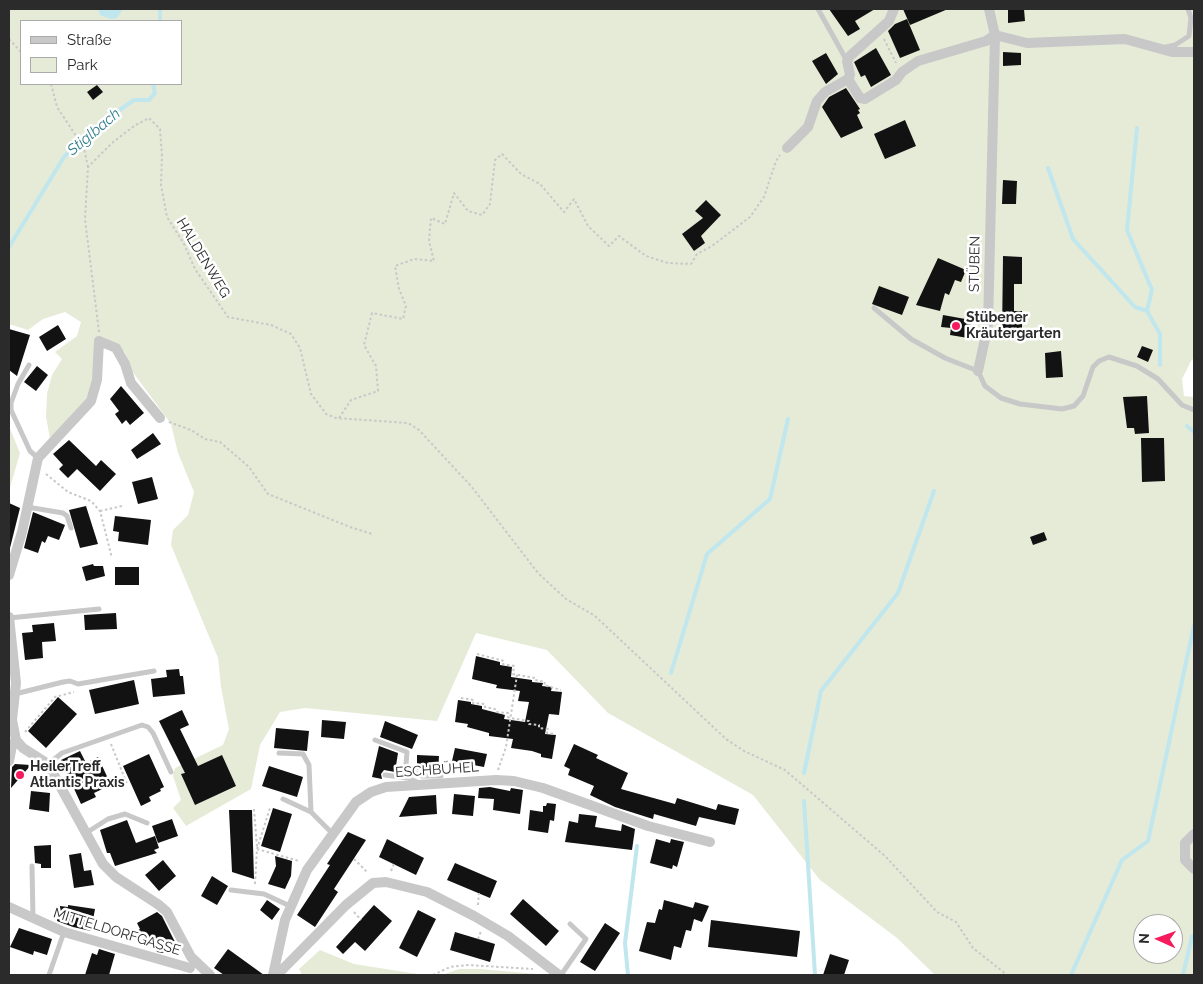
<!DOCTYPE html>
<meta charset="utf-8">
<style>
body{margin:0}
#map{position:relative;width:1203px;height:984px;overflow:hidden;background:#fff;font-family:Raleway,sans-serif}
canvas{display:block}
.frame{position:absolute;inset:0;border:10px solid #2b2b2b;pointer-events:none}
.legend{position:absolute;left:20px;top:20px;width:162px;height:65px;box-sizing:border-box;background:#fff;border:1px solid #aaa;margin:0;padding:6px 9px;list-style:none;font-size:15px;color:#2b2b2b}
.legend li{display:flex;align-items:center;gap:10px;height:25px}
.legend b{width:25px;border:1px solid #aaa}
.north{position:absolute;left:1133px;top:914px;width:50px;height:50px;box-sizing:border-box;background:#fff;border:1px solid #aaa;border-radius:50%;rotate:272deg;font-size:14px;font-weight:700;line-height:20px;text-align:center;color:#2b2b2b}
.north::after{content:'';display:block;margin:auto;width:18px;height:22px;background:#f51b5d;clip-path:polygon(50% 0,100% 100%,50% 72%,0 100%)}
</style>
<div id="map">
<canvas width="1203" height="984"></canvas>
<div class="frame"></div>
<ul class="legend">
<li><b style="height:6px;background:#c8c8c8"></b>Straße</li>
<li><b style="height:14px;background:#e6ebd7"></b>Park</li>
</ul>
<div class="north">N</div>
</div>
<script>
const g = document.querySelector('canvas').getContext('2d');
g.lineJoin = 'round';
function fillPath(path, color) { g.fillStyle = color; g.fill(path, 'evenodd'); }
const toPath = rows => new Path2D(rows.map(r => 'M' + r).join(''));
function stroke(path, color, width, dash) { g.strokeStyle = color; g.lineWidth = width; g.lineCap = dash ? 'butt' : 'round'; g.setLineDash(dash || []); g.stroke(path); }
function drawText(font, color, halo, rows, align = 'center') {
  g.font = font + ' Raleway,sans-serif'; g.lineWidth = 5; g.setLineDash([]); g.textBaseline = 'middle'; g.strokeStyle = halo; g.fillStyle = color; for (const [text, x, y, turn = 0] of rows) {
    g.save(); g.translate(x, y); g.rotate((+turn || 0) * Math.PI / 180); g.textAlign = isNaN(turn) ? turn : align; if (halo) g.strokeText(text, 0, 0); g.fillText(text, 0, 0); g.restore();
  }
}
const green = toPath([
 [9,9,1194,9,1194,358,1191,361,1182,379,1184,396,1194,397,1194,975,935,975,897,938,820,880,753,795,608,713,547,650,476,633,437,721,305,708,280,712,260,745,251,789,186,826,173,808,181,800,173,776,175,768,223,745,229,729,221,687,218,658,171,545,173,530,188,515,194,492,178,453,171,424,132,371,125,352,115,344,102,340,92,392,84,407,50,438,46,417,47,394,52,375,62,359,55,352,77,336,81,322,65,312,43,319,28,330,9,324],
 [21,21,181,21,181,84,21,84],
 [1143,924,1173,924,1173,954,1143,954],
 [9,426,20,453,9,491],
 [320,950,354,964,424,975,302,975,299,969],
 [459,969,480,969,548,975,442,975]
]);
const water = toPath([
 [98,9,123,9,117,18,111,19,100,15]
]);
const stream = toPath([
 [160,9,160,21],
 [1137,128,1127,230,1152,290,1147,311],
 [1048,168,1073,239,1135,307,1147,311,1160,334,1160,365],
 [9,247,64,157,94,128,134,100,149,100,155,93,153,84],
 [1187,426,1194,432],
 [671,673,707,554,770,499,788,419],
 [804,773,821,691,898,593,934,491],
 [804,801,815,975],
 [628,975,625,943,637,846],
 [1071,975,1122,860,1148,841,1194,625],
 [1183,975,1192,936]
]);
const building = toPath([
 [829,9,875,9,855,21,860,29,848,36],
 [903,9,948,9,910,25],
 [1008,9,1024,9,1025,21,1008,23],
 [907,19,920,50,900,58,888,31,895,24],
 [876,48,891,75,871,87,865,75,861,77,854,62],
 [1003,52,1021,53,1021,65,1003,66],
 [826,53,838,74,826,84,812,61],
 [97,85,103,92,93,100,87,92],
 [846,88,860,109,858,110,860,113,857,115,863,128,841,138,822,107,829,97],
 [905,120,916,146,885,159,874,134],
 [1003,180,1017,181,1016,204,1002,204],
 [706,200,721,215,701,236,705,243,694,251,682,234,703,218,695,211],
 [1003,256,1022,257,1022,284,1014,284,1014,311,1022,311,1022,337,1002,337],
 [938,258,966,270,961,282,955,280,949,295,945,293,940,311,916,305],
 [879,286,909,297,902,315,872,304],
 [943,315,971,320,968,338,950,335,951,328,941,327],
 [58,325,66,339,47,351,39,337],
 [9,329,30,335,17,376,9,370],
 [1142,346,1153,350,1148,362,1137,357],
 [1061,351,1063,377,1046,378,1045,353],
 [37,366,48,375,36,391,24,382],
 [121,386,144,413,130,425,126,420,122,424,115,414,119,411,110,399],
 [1147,396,1149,433,1135,434,1134,428,1127,428,1123,397],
 [153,433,161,444,137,459,131,450],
 [1141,438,1164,438,1165,481,1142,482],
 [69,440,96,466,101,460,116,474,100,491,77,469,68,478,59,469,63,465,53,454],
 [152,477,158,499,138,504,132,482],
 [9,503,20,508,9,552],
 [86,506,98,544,80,548,69,510],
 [33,512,65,525,59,540,48,536,45,543,42,541,38,553,24,548],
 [115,516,151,520,148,545,118,541,119,532,113,531],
 [1044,532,1047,540,1033,545,1030,537],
 [93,564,94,566,103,566,105,576,86,581,82,567],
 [115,567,139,567,139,585,115,585],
 [116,613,117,629,85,630,84,615],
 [54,623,56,641,42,642,43,658,25,660,22,633,33,632,32,625],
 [476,656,500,662,500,665,512,667,511,677,532,680,532,682,543,683,542,686,552,687,551,691,562,692,559,715,549,714,545,734,556,735,552,759,541,757,541,754,532,751,511,748,513,739,489,736,489,733,467,727,468,724,455,722,458,700,471,702,471,704,482,706,482,709,505,715,504,719,525,722,529,702,518,701,520,691,496,688,497,685,472,679],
 [179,669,180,676,183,676,185,694,153,697,151,679,167,677,166,670],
 [134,680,139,704,95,714,89,690],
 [58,697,77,714,46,748,28,731],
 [182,710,189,725,180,729,198,766,222,755,236,786,195,805,181,774,185,773,159,721],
 [322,720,346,722,344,739,321,737],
 [385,721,418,735,412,749,380,737],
 [276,728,309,731,307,751,274,748],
 [574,744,598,755,596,758,628,773,621,789,675,804,677,798,716,810,718,804,739,809,735,825,699,817,696,826,654,814,653,819,615,807,590,795,594,786,568,775,570,769,564,766],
 [379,746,398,753,395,772,384,770,381,774,382,779,372,777],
 [455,748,487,754,484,767,452,761],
 [80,751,86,763,98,757,111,785,94,793,96,797,81,804,61,760],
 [149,754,164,787,160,789,161,791,149,797,151,801,141,806,123,766],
 [417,755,439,756,438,772,423,772,417,769],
 [15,764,31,765,11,788,12,767],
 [269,766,303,777,297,797,262,786],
 [490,787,510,791,511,788,523,790,520,814,493,810,494,799,478,798,479,788],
 [31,791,50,793,49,812,29,809],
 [454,794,475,796,473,816,452,814],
 [436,795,437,814,399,817,409,797],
 [547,803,556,804,554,821,550,820,548,833,528,830,530,810,543,812,543,806,546,806],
 [273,808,292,814,280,852,261,846],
 [229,810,252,810,254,879,232,872],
 [579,814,597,816,595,827,621,831,622,824,635,829,632,850,565,842,569,821,578,823],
 [172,819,178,836,158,843,152,826],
 [127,820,136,843,155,836,159,848,154,850,157,853,115,866,110,853,107,853,100,830],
 [348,832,366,840,334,889,338,892,315,927,297,915,330,865,327,864],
 [387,839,424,858,416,875,379,857],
 [656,839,670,843,671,839,684,842,677,867,673,865,672,869,650,863],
 [51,845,51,868,41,868,41,864,35,863,34,846],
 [81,853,84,871,91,870,94,885,74,888,69,855],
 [275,856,292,861,291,876,285,889,268,884,276,866],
 [163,860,176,876,159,891,145,875],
 [455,863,497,881,490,898,447,880],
 [212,876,228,886,217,905,201,896],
 [523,899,559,931,546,946,510,914],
 [267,900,280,909,272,920,260,910],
 [664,900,693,908,695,902,709,906,702,922,694,919,691,931,686,930,681,948,674,946,671,960,639,951,647,922,655,923,659,909,662,910],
 [68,905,95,909,91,931,73,927,57,921,60,906,68,907],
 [374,905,392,921,365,951,355,942,343,954,336,947],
 [418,910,436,919,417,957,399,948],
 [157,912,162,916,177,946,164,953,157,952,153,942,149,945,145,937,138,941,134,933,140,929,137,923],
 [711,920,800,931,797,957,708,947],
 [605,923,620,933,595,971,580,962],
 [19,928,52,939,47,955,34,951,33,955,10,947],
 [455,932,495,944,490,962,450,950],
 [99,949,115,954,109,975,85,975,92,953,97,955],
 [228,949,264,975,224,975,214,968],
 [830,954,849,960,844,975,823,975]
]);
const path = toPath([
 [9,39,21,52],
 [884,39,896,63],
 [51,84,57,107,84,148,88,167],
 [99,332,85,219,88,167,112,143,134,126,149,118,160,129,162,156,161,185,167,217,184,244,195,269,228,317,271,325,291,334,300,348,311,394,326,414,336,418,408,423,419,430,471,486,538,573,566,599,595,616,726,739,744,751,785,770,885,856,937,912,956,922,973,948,1007,975],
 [339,418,351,400,378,391,376,366,364,345,372,313,403,319,406,306,399,289,395,266,414,259,434,261,429,241,431,218,445,224,454,193,468,211,482,215,490,204,495,160,502,154,521,174,540,184,564,212,574,199,588,226,609,246,619,236,646,256,668,263,691,264,697,254,712,246,750,217,764,197,776,161,780,155],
 [169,422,191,430,205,439,220,442,249,467,268,494,350,527,372,534],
 [46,474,68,492,91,501,100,511,112,558],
 [100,511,122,506],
 [477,654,504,661,503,664,514,666,513,674,535,678,535,680,545,682,544,685,561,690],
 [461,698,474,700,473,703,485,704,485,707,495,709,496,712,508,713,508,717,510,718,529,721,529,724,539,725,539,728,548,729,547,733,555,734],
 [25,732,55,697,74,692],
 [111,744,127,784],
 [498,770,506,747,517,675],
 [254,809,257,847],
 [257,849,270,808],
 [354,859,368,873],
 [391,871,394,864],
 [255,884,257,849,299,861],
 [478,905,479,893],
 [354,912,361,920],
 [478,939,481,931],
 [433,975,450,967,468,965,533,969]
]);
const service = toPath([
 [818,9,847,61],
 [1162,48,1175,45,1189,36,1191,18,1188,9],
 [874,308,911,339,945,358,978,371,985,386,1001,398,1020,404,1062,409,1074,406,1083,396,1093,367,1099,361,1109,357,1137,366,1158,379,1182,405,1194,410],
 [29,365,18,384,11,403,11,410,30,451,38,458],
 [27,507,63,513,67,516,71,528],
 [9,618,99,609],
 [15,694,63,682,70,681,78,684,154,671],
 [375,740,407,752,405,777],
 [279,753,303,754,309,765,311,812],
 [48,764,62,753,142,725,148,727,153,733,171,772],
 [406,769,422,776,441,776],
 [385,775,408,778,419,783],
 [283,799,311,812,332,833],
 [86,833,108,819,125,814,147,823],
 [32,866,33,918],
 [231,890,264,894,290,906],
 [49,975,64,932],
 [561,975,586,939,570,924]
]);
const minor = toPath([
 [995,35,1027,43,1125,39,1172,52,1194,52],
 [848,79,860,98,865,99,896,80,902,72,918,61,986,41,995,35],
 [787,148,808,127,817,101,825,92,848,79,850,75,847,61,850,56,889,21,894,9],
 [978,371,988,325,995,35,989,9],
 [9,575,22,532,38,458,91,401,97,380,99,341,116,348,125,364,131,383,160,418],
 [9,617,16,683,12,720,16,740,23,748,48,764,103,864,116,877,159,905,167,912,191,957,210,975],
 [9,761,12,746,16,740],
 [1194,834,1185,843,1185,860,1194,869],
 [9,907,64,932,190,968],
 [273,975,285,920,307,870,356,802,371,792,386,787,496,780,514,781,543,788,648,826,710,842],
 [277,975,346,905,373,883,386,882,427,892,474,916,508,936,559,975]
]);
const markers = [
 [956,326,5,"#f51b5d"],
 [20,775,5,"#f51b5d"]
];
const streetNames = [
 ["HALDENWEG",203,258,59],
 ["STÜBEN",975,264,-89],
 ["ESCHBÜHEL",437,770,-4],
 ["MITTELDORFGASSE",117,932,17]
];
const poiNames = [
 ["Stübener",966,318],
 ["Kräutergarten",966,334],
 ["HeilerTreff",30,767],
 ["Atlantis Praxis",30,783]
];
const waterNames = [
 ["Stiglbach",94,132,-40]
];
fillPath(green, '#e6ebd7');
fillPath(water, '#c0e6ee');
stroke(stream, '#c0e6ee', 4);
fillPath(building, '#121212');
stroke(path, '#c8c8c8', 2, [2.5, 2.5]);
stroke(service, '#c8c8c8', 5);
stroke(minor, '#c8c8c8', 10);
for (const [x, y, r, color] of markers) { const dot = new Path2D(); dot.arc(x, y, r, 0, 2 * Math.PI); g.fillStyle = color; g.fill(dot); stroke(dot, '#fff', 2); }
drawText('14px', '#2b2b2b', '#fff', streetNames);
drawText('bold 14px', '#2b2b2b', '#fff', poiNames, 'left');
drawText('italic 15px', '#317f8d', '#fff', waterNames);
</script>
